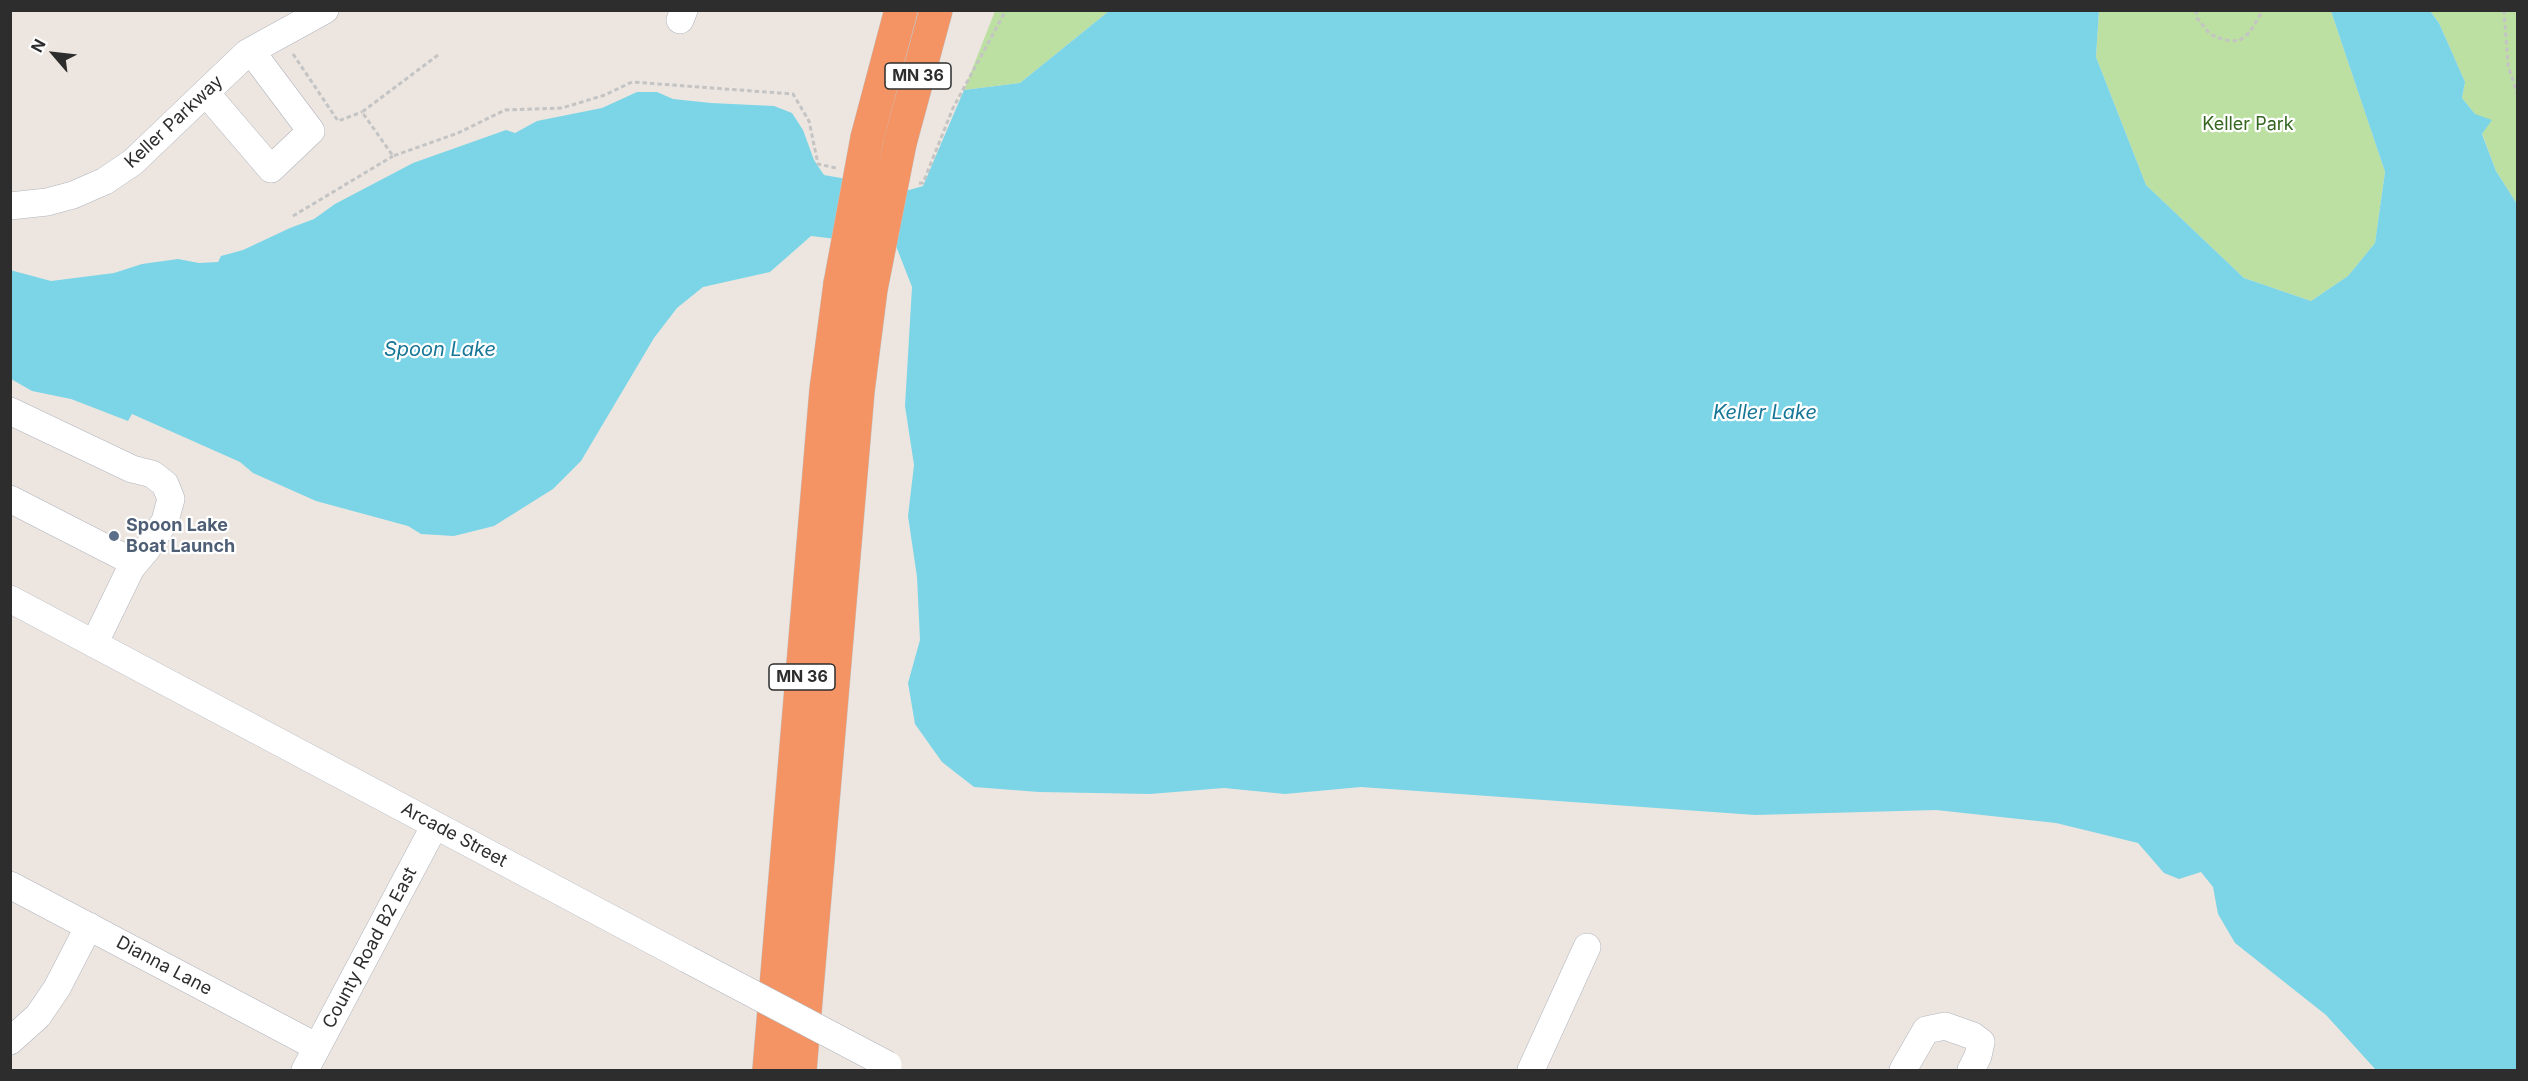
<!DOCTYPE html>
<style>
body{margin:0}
#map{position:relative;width:2528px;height:1081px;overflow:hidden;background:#ede6e0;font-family:Inter,sans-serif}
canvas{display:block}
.frame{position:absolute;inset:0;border:12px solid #2d2d2d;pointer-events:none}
.north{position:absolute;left:24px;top:24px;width:60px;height:60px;-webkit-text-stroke:4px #fff;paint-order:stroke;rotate:298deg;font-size:16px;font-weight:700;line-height:24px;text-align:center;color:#2d2d2d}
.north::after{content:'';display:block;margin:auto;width:21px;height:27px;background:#2d2d2d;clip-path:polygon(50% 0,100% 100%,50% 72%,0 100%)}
</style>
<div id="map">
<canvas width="2528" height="1081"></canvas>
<div class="frame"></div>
<div class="north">N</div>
</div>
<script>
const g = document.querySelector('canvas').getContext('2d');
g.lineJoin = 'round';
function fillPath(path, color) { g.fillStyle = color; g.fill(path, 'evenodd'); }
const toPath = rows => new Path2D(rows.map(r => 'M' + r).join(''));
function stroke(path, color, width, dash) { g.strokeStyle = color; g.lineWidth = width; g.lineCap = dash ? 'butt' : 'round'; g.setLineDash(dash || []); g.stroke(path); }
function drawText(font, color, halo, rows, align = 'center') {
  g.font = font + ' Inter,sans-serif'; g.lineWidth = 4.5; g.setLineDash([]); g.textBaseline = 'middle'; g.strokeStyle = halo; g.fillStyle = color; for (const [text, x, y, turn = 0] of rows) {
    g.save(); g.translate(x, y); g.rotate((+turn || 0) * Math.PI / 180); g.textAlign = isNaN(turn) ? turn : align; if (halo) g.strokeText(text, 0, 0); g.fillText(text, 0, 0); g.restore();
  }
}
const green = toPath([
 [995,11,1109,11,1020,83,964,90],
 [2099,11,2331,11,2385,172,2375,243,2348,276,2311,301,2244,278,2146,185,2096,57],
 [2430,11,2517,11,2517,204,2496,171,2475,114,2462,98,2465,82,2439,23]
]);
const water = toPath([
 [2099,10,2096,57,2146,185,2244,278,2311,301,2348,276,2375,243,2385,172,2331,11,2430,11,2439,23,2465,82,2462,98,2475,114,2492,120,2482,134,2496,171,2517,204,2517,1070,2376,1070,2326,1015,2235,943,2218,914,2213,887,2201,872,2179,879,2164,873,2138,843,2056,823,1936,810,1755,815,1361,787,1285,794,1224,788,1150,794,1039,792,974,787,942,762,915,724,908,683,920,640,917,577,908,516,914,465,905,406,912,287,896,246,811,236,770,272,703,287,677,308,654,338,581,461,553,489,494,526,454,536,421,534,408,526,316,501,253,473,240,462,132,414,128,421,71,399,32,391,11,379,10,270,51,281,114,273,142,264,178,259,199,263,218,262,221,256,243,250,290,228,314,219,335,204,413,163,506,130,515,133,537,121,602,108,637,92,657,92,673,99,711,103,774,106,792,113,803,130,814,160,824,175,909,190,923,186,964,90,1020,83,1109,11]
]);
const path = toPath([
 [2196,10,2197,18,2210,34,2224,40,2239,41,2250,32,2263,10],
 [2504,10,2508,65,2518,97],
 [293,54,338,121,362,112],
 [438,55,362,112,393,156,458,133,505,110,562,108,605,95,632,82,793,94,809,121,818,164,836,168],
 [919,183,923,183,953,108,1006,10],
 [293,216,393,156]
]);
const minor = toPath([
 [680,20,684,10],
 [206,93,271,169,311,131,251,51],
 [10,206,47,202,73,195,105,181,133,162,247,53,325,10],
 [10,411,132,469,152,474,165,484,171,499,165,521,147,549,131,568,94,644],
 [10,499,135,563],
 [10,599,687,959],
 [10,885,317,1047],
 [10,1041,38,1016,57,988,89,926],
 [305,1070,435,825],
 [1531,1070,1587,947],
 [1903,1070,1926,1030,1945,1026,1973,1036,1981,1042,1978,1056,1971,1070]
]);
const highway = toPath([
 [867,138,901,10],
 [900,143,936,10],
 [769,1070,826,390,840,284],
 [800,1070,858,391,871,289]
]);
const minorBridge = toPath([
 [687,959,888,1065]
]);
const highwayBridge = toPath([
 [840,284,867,138],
 [871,289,900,143]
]);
const markers = [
 [114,536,6,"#5c6f8a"]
];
const shields = [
 [918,76,66],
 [802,677,66]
];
const shieldNames = [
 ["MN 36",918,76],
 ["MN 36",802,677]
];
const streetNames = [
 ["Keller Parkway",174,122,-43],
 ["Arcade Street",454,835,28],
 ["County Road B2 East",370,948,-62],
 ["Dianna Lane",164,966,28]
];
const parkNames = [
 ["Keller Park",2248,125]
];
const serviceNames = [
 ["Spoon Lake",126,526],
 ["Boat Launch",126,547]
];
const waterNames = [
 ["Spoon Lake",440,350],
 ["Keller Lake",1765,413]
];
fillPath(green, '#bce0a1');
fillPath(water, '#7bd5e7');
stroke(minor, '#b0b3bc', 28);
stroke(highway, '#c4c4c4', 34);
stroke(path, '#c4c4c4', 3, [4.5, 3]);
stroke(minor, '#fff', 27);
stroke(highway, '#f49464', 33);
stroke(minorBridge, '#b0b3bc', 28, []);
stroke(highwayBridge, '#c4c4c4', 34, []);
stroke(minorBridge, '#fff', 27);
stroke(highwayBridge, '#f49464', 33);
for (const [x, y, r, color] of markers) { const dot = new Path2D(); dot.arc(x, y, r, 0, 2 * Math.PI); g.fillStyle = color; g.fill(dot); stroke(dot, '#fff', 2); }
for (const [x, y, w] of shields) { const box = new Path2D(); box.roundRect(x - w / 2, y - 13, w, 26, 4.5); g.fillStyle = '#fff'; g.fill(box); stroke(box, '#2d2d2d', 1.5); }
drawText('bold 16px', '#2d2d2d', null, shieldNames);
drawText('18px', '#2d2d2d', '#fff', streetNames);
drawText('18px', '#356620', '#fff', parkNames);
drawText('bold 18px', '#4e5e75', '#fff', serviceNames, 'left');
drawText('italic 20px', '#177797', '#fff', waterNames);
</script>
